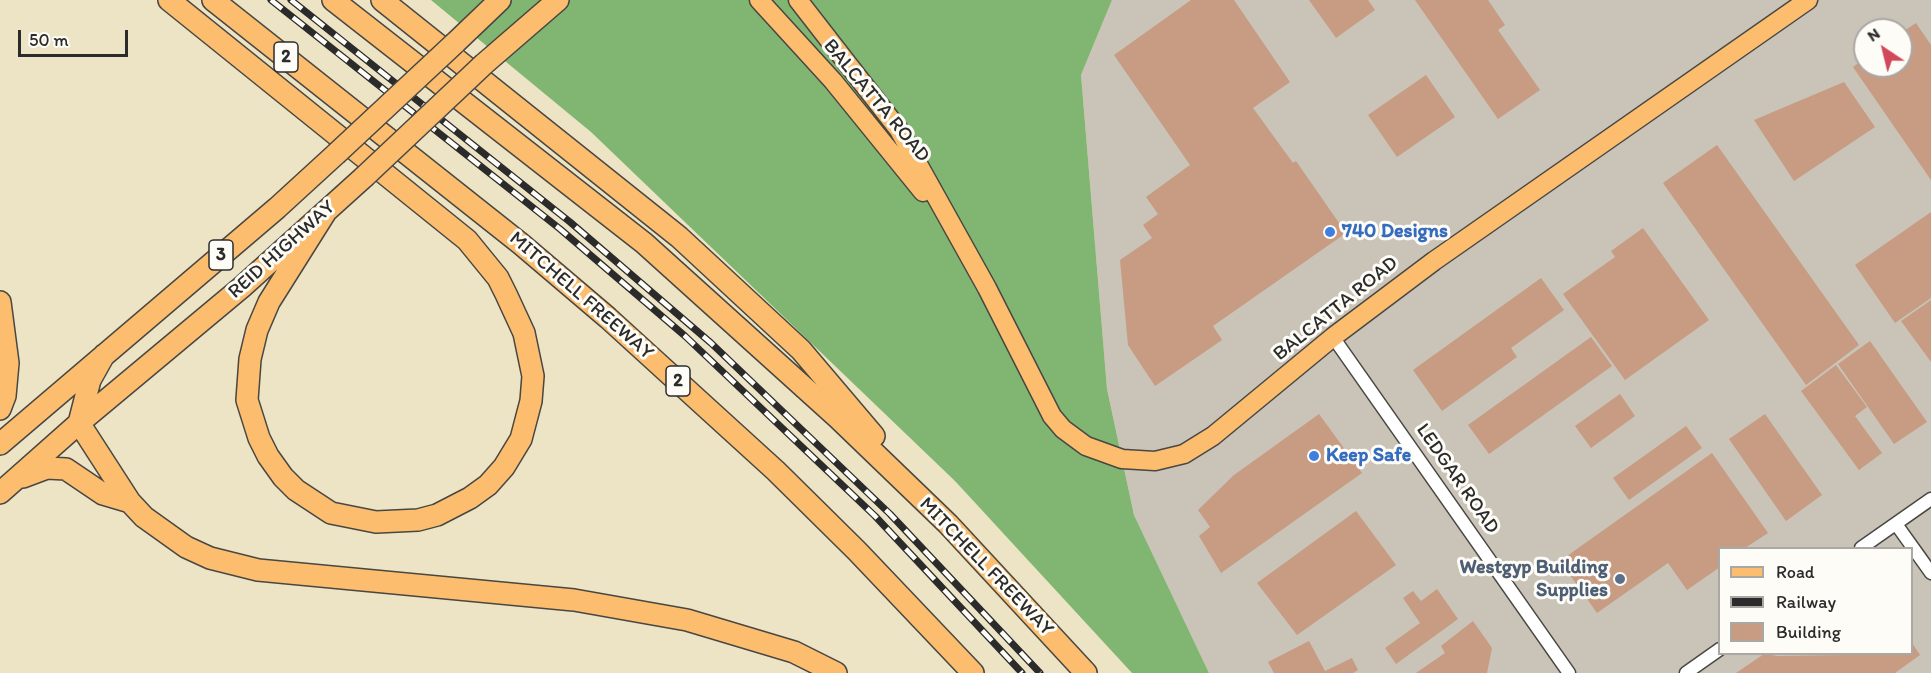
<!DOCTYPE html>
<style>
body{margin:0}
#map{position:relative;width:1931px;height:673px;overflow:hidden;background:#ece4c5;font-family:Itim,sans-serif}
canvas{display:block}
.legend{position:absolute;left:1718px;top:547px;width:195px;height:108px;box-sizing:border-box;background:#fdfcf7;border:2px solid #a9a8a5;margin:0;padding:8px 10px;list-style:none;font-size:18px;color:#2b2b2b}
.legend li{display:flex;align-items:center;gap:12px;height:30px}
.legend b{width:30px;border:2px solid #a9a8a5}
.north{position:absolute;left:1853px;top:18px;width:60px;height:60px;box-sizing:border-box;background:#fdfcf7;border:2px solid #a9a8a5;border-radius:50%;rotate:325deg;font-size:16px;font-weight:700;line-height:24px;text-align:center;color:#2b2b2b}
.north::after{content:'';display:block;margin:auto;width:21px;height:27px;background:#d1495b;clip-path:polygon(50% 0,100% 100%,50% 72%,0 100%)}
.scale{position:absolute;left:18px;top:30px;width:110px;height:27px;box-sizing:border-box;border:3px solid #2b2b2b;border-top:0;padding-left:8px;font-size:18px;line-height:21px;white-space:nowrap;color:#2b2b2b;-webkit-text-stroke:4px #fdfcf7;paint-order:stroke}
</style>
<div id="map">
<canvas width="1931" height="673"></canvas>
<ul class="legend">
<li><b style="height:8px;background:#fcbd6f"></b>Road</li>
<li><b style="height:8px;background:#2b2b2b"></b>Railway</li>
<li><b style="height:16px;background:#c79c82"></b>Building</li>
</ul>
<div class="north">N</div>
<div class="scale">50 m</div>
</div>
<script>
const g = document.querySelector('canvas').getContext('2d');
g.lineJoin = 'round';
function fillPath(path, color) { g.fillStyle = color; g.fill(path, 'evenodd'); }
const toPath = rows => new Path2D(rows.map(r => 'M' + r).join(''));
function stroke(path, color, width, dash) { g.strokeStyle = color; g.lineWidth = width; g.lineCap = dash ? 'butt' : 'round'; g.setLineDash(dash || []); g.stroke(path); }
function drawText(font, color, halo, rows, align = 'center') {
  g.font = font + ' Itim,sans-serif'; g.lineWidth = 6; g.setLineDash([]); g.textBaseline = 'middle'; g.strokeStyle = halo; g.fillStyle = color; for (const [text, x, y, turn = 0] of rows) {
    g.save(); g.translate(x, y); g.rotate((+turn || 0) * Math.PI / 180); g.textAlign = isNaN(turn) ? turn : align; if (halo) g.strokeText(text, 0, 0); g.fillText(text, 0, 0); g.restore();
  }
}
const industrial = toPath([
 [1112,0,1931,0,1931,673,1209,673,1134,515,1107,389,1081,75],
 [1865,30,1901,30,1901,66,1865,66],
 [1720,548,1912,548,1912,654,1720,654]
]);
const forest = toPath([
 [431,0,1112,0,1081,75,1107,389,1134,515,1209,673,1132,673,955,481,591,132]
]);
const building = toPath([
 [1191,0,1234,0,1290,82,1253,108,1293,163,1296,161,1346,233,1213,326,1222,340,1155,386,1128,345,1120,260,1152,238,1143,225,1158,214,1146,197,1190,165,1114,55],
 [1309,0,1368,0,1375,10,1336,38],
 [1415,0,1488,0,1505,25,1498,30,1540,90,1498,119],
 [1916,23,1931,45,1931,180,1853,67,1865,58,1865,66,1901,66,1901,33],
 [1426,75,1455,117,1397,157,1368,115],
 [1844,82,1875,127,1794,181,1754,120],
 [1717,145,1859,345,1806,385,1663,183],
 [1931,212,1931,298,1895,323,1855,265],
 [1643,228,1709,320,1625,380,1563,294,1615,257,1611,251],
 [1541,278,1564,310,1511,348,1517,357,1442,411,1413,370],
 [1931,300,1931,362,1901,321],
 [1591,337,1612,366,1489,454,1468,425],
 [1870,341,1927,422,1894,444,1838,364],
 [1836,365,1867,407,1855,416,1882,453,1859,470,1801,391],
 [1620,394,1635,416,1591,448,1575,426],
 [1319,414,1362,473,1221,573,1199,536,1210,527,1198,510,1234,475],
 [1765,414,1822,495,1786,521,1729,439],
 [1686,426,1702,448,1629,500,1613,478],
 [1712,453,1768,533,1745,548,1720,548,1720,567,1687,590,1668,563,1597,613,1560,561],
 [1356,511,1396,565,1297,635,1257,583],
 [1437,589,1458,619,1396,664,1385,648,1420,623,1403,598,1413,591,1421,601],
 [1473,621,1492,648,1487,673,1416,673,1445,653,1441,646],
 [1309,641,1325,671,1352,658,1358,670,1353,673,1274,673,1268,662],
 [1912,643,1920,655,1895,673,1736,673,1764,654,1778,656,1912,654]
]);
const street = toPath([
 [1333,337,1569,673],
 [1896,524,1931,573],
 [1861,548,1931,499],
 [1686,673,1720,649]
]);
const primary = toPath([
 [759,0,833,81,923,192],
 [798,0,899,130,987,288,1052,416,1063,429,1086,446,1122,459,1155,461,1184,454,1213,436,1333,337,1434,261,1808,0]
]);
const highway = toPath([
 [169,0,467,240,498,278,506,294,524,333,533,376,531,401,521,439,504,467,488,485,470,498,437,515,418,520,376,522,331,513,296,490,283,477,268,456,259,438,247,400,250,359,257,330,269,302,325,213],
 [213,0,521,244,608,318,776,471,857,551,973,673],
 [333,0,644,243,838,418,948,524,1086,673],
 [382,0,679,237,801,350,874,436],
 [455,43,500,0],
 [484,64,558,0],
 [0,302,8,363,5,396,0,409],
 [104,355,90,380,79,423,130,502,144,517,186,547,210,558,258,570,574,600,687,620,794,652,836,673],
 [0,444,277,208,336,154],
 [23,477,47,468,66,469,103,494,130,502],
 [0,493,79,423,242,287,364,177]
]);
const rail = toPath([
 [271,0,560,229,685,336,875,516,1022,673],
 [291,0,570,222,711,343,890,514,1040,673]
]);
const highwayBridge = toPath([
 [336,154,455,43],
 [364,177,484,64]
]);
const markers = [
 [1330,232,6,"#3f7fe0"],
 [1314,456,6,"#3f7fe0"],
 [1620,579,6,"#5c6f8a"]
];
const shields = [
 [286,57,24],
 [221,255,24],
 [678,381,24]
];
const shieldNames = [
 ["2",286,57],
 ["3",221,255],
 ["2",678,381]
];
const streetNames = [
 ["BALCATTA ROAD",876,101,50],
 ["REID HIGHWAY",282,250,-42],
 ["MITCHELL FREEWAY",581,296,41],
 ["BALCATTA ROAD",1336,309,-39],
 ["LEDGAR ROAD",1457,479,55],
 ["MITCHELL FREEWAY",986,567,46]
];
const shopNames = [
 ["740 Designs",1342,232],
 ["Keep Safe",1326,456]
];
const serviceNames = [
 ["Westgyp Building",1608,568],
 ["Supplies",1608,591]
];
fillPath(industrial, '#c9c3b8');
fillPath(forest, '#80b672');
fillPath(building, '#c79c82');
stroke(street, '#484742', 15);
stroke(primary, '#484742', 21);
stroke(highway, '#484742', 24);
stroke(street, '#fff', 12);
stroke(primary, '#fcbd6f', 18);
stroke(highway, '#fcbd6f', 21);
stroke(rail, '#2b2b2b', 7);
stroke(rail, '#fdfcf7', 4.5, [14]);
stroke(highwayBridge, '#484742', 24, []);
stroke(highwayBridge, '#fcbd6f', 21);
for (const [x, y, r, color] of markers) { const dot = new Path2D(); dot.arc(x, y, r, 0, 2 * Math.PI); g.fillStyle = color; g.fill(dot); stroke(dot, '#fdfcf7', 2); }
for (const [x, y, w] of shields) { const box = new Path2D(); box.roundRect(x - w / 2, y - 15, w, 30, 4.5); g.fillStyle = '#fdfcf7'; g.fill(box); stroke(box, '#2b2b2b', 1.5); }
drawText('bold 18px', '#2b2b2b', null, shieldNames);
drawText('20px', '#2b2b2b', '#fdfcf7', streetNames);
drawText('bold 20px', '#366cbe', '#fdfcf7', shopNames, 'left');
drawText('bold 20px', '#4e5e75', '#fdfcf7', serviceNames, 'right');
</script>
